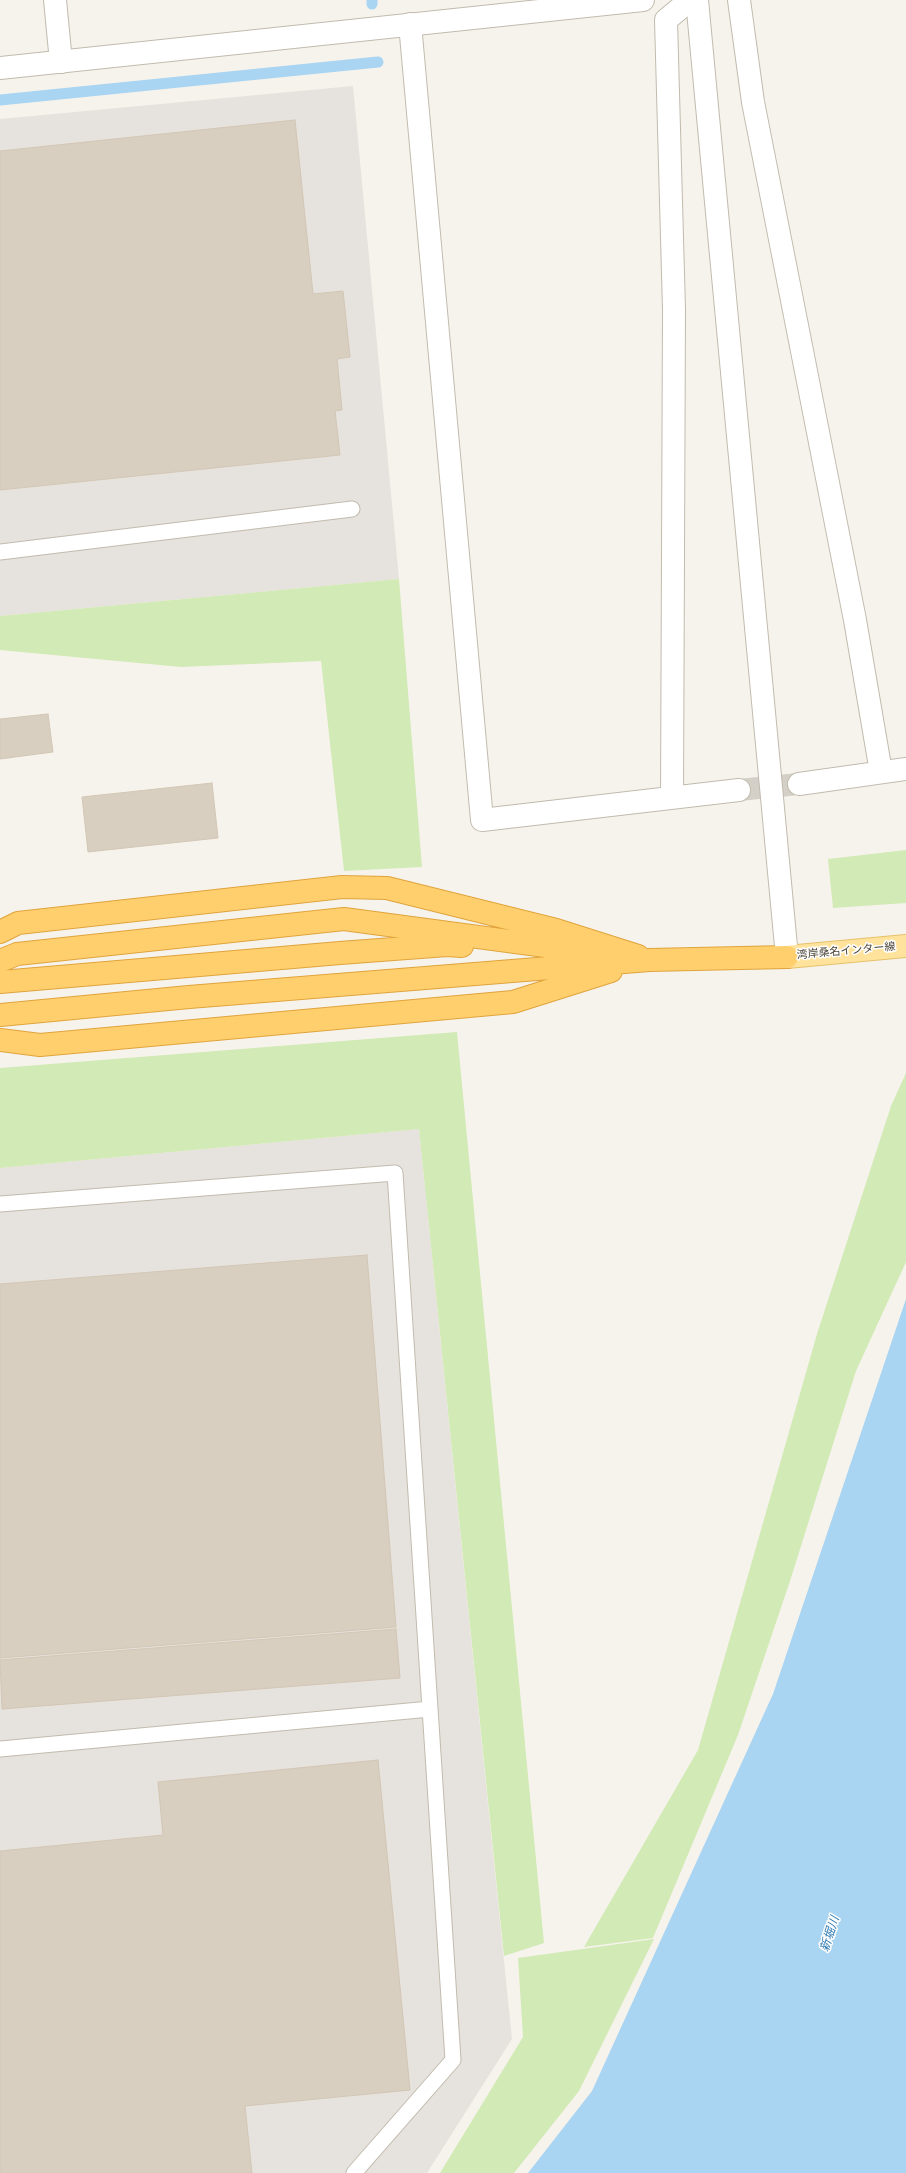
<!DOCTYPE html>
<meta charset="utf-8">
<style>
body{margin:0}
canvas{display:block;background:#f6f3ec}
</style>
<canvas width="906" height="2173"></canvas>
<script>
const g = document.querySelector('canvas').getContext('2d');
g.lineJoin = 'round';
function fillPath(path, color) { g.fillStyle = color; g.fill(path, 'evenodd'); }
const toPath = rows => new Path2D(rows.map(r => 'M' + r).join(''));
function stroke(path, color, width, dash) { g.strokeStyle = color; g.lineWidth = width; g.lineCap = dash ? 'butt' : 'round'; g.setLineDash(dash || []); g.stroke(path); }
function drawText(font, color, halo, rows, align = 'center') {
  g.font = font + ' "IBM Plex Sans","Noto Sans JP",sans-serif'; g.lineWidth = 3; g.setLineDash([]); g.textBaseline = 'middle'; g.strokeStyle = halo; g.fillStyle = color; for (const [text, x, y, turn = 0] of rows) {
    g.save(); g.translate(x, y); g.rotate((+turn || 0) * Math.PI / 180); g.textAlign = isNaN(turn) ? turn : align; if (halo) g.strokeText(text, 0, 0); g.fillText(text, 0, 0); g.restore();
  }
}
const industrial = toPath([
 [353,86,399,579,0,616,0,119],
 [419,1129,512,2039,427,2173,0,2173,0,1168]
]);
const green = toPath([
 [399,579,422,867,344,871,321,661,181,667,0,650,0,616],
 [906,850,906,903,833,908,828,859],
 [457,1032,544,1943,504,1956,419,1129,0,1168,0,1068],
 [906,1073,906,1262,856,1371,790,1581,738,1735,653,1938,584,1947,698,1750,817,1334,891,1106],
 [654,1939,579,2091,514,2173,440,2173,523,2037,518,1958]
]);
const water = toPath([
 [906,1299,906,2173,528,2173,592,2091,773,1694]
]);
const stream = toPath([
 [372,0,372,4],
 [0,100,378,62]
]);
const building = toPath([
 [295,120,313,294,343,291,350,357,337,359,342,410,335,411,340,455,0,490,0,151,295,120],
 [48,714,53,752,0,759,0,719,48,714],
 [212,783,218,838,88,852,82,797,212,783],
 [367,1255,396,1627,0,1658,0,1284,367,1255],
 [396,1629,400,1678,2,1709,0,1660,396,1629],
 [378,1760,410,2090,245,2106,252,2173,0,2173,0,1851,163,1835,158,1782,378,1760]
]);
const minorTunnel = toPath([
 [739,790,799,784]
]);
const service = toPath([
 [0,552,352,509],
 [0,1204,395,1173,453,2060,354,2173],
 [0,1749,430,1709]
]);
const minor = toPath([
 [55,0,61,62],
 [739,0,753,102,855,620,881,772],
 [410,24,482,820,739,790],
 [799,784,906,769],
 [672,798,674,310,666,20,690,0]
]);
const tertiary = toPath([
 [697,0,787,957],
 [0,68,643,0]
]);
const primary = toPath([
 [787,957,906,946]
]);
const motorway = toPath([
 [0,932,18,923,342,887,387,888,556,930,638,956],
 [0,961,17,954,344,919,590,952],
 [0,982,340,953,447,945,462,946],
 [0,1015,189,997,649,960,787,957],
 [0,1040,40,1045,513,1002,611,971]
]);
const streetNames = [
 ["湾岸桑名インター線",846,951,-5]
];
const waterNames = [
 ["新堀川",830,1934,-72]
];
fillPath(industrial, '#e6e2dd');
fillPath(green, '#d2eab5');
fillPath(water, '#a9d4f2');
stroke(stream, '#a9d4f2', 11);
fillPath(building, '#d8cfc1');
stroke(building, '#d3c7b4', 1);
stroke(minorTunnel, '#d4d0c8', 22, [22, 11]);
stroke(service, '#c2bbae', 17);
stroke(minor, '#c2bbae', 24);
stroke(tertiary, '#c2bbae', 24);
stroke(primary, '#e6c16a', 24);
stroke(motorway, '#e0a43c', 24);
stroke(service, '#fff', 15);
stroke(minor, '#fff', 22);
stroke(tertiary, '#fff', 22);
stroke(primary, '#ffe39c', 22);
stroke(motorway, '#ffcf6e', 22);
drawText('11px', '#4b4439', '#fff', streetNames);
drawText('italic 12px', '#2e7ab2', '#fff', waterNames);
</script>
